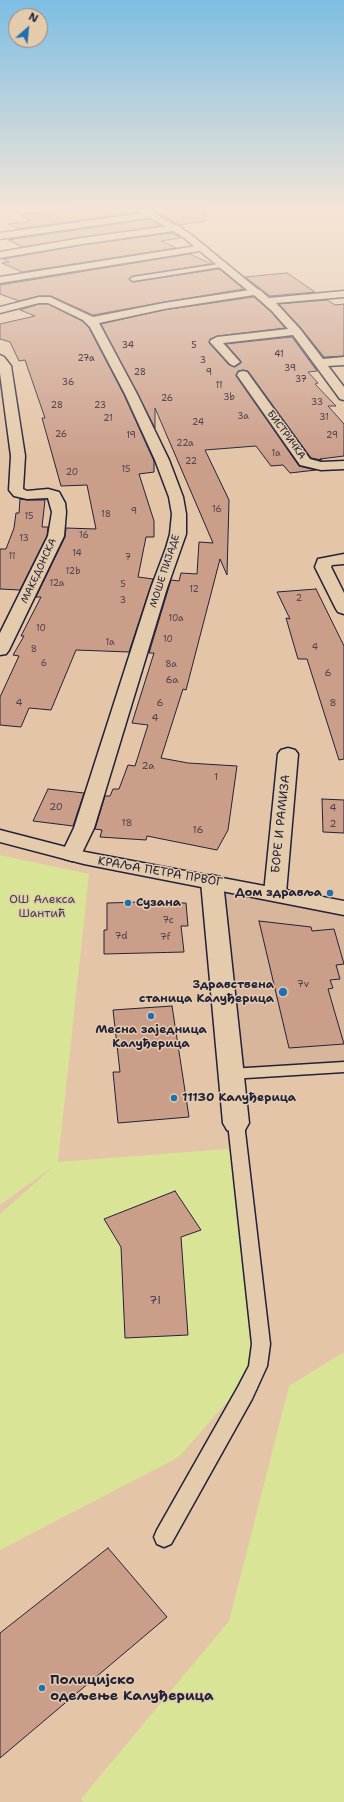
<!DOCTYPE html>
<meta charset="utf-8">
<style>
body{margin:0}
#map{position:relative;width:344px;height:1802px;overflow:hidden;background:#e4c5a7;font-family:"Shantell Sans",sans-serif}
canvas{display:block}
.north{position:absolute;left:8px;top:8px;width:40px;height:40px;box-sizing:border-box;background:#e4cbac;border:1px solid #96877f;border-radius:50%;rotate:27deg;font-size:11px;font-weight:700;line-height:16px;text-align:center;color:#22223b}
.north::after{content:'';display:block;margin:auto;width:14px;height:18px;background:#1f6fb2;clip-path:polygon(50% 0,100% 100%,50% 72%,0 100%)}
</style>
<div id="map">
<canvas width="344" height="1802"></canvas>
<div class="north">N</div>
</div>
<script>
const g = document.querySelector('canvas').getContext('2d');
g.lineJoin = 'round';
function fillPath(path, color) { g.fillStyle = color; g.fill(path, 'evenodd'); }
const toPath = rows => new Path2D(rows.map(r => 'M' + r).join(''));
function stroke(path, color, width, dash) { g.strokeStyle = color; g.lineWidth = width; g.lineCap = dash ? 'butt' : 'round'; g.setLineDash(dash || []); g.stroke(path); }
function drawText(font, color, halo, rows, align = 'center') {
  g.font = font + ' "Shantell Sans",sans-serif'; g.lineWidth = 3; g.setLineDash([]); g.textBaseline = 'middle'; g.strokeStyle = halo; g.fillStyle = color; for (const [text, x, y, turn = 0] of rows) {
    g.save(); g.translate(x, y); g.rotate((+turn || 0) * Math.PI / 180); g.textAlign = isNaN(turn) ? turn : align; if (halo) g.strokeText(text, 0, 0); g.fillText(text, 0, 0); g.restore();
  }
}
const built = toPath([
 [213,890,344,916,344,1067,230,1074]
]);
const green = toPath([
 [0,855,89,874,58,1162,239,1148,258,1366,179,1457,0,1550,0,1214,54,1166,0,1205],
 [344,1352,344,1802,83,1802,81,1799,229,1621,289,1386]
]);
const building = toPath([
 [83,207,131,207,138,212,18,229,8,224,30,221,20,215,83,207],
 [146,207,205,207,206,221,179,225,146,207],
 [150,219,161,226,23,247,8,240,150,219],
 [172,233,181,238,161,241,176,248,22,272,2,263,9,262,3,259,82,245,172,233],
 [190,254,211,264,133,276,129,279,133,282,219,269,244,289,164,302,93,315,51,296,39,296,19,301,0,294,0,285,190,254],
 [287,273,315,292,270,296,245,277,287,273],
 [254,297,271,312,285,328,217,336,210,339,209,343,229,365,235,367,241,363,241,361,226,344,292,337,317,371,308,372,318,383,315,384,336,406,328,406,344,424,344,456,320,459,322,460,311,458,248,371,243,370,238,371,236,376,299,466,316,470,290,473,283,465,271,466,256,446,205,450,229,500,227,575,220,559,186,690,183,689,161,758,188,763,237,766,228,830,217,850,147,836,146,840,100,837,102,830,95,829,105,796,110,796,113,789,119,789,128,765,135,766,148,725,132,723,154,653,149,653,171,580,179,581,181,573,197,574,199,542,213,543,155,408,155,428,101,324,164,310,254,297],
 [327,300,335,305,344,304,344,356,324,357,301,328,279,304,327,300],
 [39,304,48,304,82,321,89,328,124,395,154,461,154,472,139,474,154,521,154,537,146,537,138,577,153,579,129,652,76,650,51,710,29,708,21,727,0,725,0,697,19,656,13,655,24,636,21,636,41,597,36,597,65,537,66,528,96,529,87,485,61,486,42,418,45,418,25,360,19,361,10,342,0,339,0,324,35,316,20,310,39,304],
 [20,499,27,500,45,500,42,527,48,527,47,536,20,590,0,589,0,549,6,549,14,528,16,513,19,513,20,499],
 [316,589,344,646,344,759,339,760,307,659,298,659,286,618,290,619,277,592,316,589],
 [48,789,84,793,73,826,33,821,48,789],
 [322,799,344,800,344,833,323,832,322,799],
 [142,902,142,903,186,903,188,926,181,926,184,952,104,954,104,930,107,930,107,903,142,902],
 [259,921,311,927,312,931,334,929,344,964,336,965,340,979,330,980,333,988,328,989,344,1044,289,1048,259,921],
 [172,1006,189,1117,118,1123,113,1072,120,1072,113,1010,172,1006],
 [175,1191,201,1230,181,1237,188,1335,125,1338,121,1247,104,1219,175,1191],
 [108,1548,167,1617,0,1758,0,1633,108,1548]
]);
const service = toPath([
 [225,263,227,264,227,266,133,281,130,279,133,277,225,263],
 [344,1062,344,1072,230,1079,225,1078,223,1074,225,1070,230,1069,344,1062],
 [236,1117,241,1119,244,1123,270,1344,267,1366,252,1399,171,1544,164,1547,157,1544,154,1537,157,1530,238,1387,249,1366,252,1344,228,1123,231,1119,236,1117]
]);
const minor = toPath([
 [152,212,156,215,155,217,0,239,0,233,152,212],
 [177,225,182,228,180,230,82,244,0,258,0,252,82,238,177,225],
 [203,245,208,248,206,250,0,283,0,277,203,245],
 [256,289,260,290,269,298,344,291,344,297,276,303,300,329,323,359,344,357,344,365,328,366,344,387,344,400,340,399,293,335,223,343,240,362,234,366,230,364,212,344,210,342,211,340,217,337,288,329,272,311,254,295,164,309,99,323,137,394,169,460,183,497,186,514,186,534,167,588,94,828,79,859,72,861,65,859,61,855,74,828,151,588,166,548,170,534,172,514,169,497,155,460,125,394,90,327,83,320,48,303,39,303,0,313,0,307,39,297,50,297,93,317,164,303,256,289],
 [0,355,4,357,11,366,25,456,23,489,27,491,48,489,59,492,65,503,66,512,64,536,9,650,6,654,0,655,0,633,48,536,52,512,48,498,27,499,14,496,9,490,11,456,0,373,0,355],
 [243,371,247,372,310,459,321,462,344,461,344,469,321,470,300,465,237,375,239,372,243,371],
 [344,554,344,564,332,565,331,567,344,593,344,614,338,612,336,609,315,567,318,559,344,554],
 [288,748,295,750,298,754,286,893,283,898,275,900,267,898,264,893,278,754,281,750,288,748],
 [212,875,220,877,223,882,249,1123,245,1130,236,1133,227,1130,223,1123,201,882,204,877,212,875]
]);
const tertiary = toPath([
 [132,207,143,207,189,233,261,292,256,295,252,294,183,237,132,207],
 [0,830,85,852,344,901,344,915,84,864,0,842,0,830]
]);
const markers = [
 [330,893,4,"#1f6fb2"],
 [128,903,4,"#1f6fb2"],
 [283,992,5,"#1f6fb2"],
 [151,1016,4,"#1f6fb2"],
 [174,1098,4,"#1f6fb2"],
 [42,1688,4,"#1f6fb2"]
];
const farNumbernames = [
 ["34",128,346],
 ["5",194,346],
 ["41",279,355],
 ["27a",86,359],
 ["3",203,361],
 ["39",290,369],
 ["28",140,373],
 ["9",209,373],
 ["37",301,380],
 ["36",68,383],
 ["11",219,386],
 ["3b",229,398],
 ["26",167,399],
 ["33",317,403],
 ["28",57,406],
 ["23",100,406],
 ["3a",243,417],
 ["31",324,418],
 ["21",108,419],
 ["24",198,423],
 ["26",61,435],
 ["19",131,436],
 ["29",332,436],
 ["22a",185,444],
 ["1a",276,454],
 ["22",191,462],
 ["15",126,470],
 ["20",72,473],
 ["16",217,510],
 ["9",134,512],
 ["18",106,515],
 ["15",29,517],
 ["16",84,536],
 ["13",24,539],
 ["14",77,554],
 ["11",12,557],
 ["7",128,558],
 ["12b",73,572],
 ["12a",57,584],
 ["5",123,585],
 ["12",194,590],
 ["2",299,599],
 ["3",123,601],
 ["10a",176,619],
 ["10",41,629],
 ["10",168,640],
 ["1a",110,643],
 ["4",315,648],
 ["8",34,650],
 ["6",44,664],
 ["8a",171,665]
];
const farStreetnames = [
 ["БИСТРИЧКА",286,435,54],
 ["МАКЕДОНСКА",39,571,-65],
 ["МОШЕ ПИЈАДЕ",165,571,-72]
];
const numberNames = [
 ["6",328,673],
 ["6a",172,680],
 ["4",19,703],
 ["6",160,703],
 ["8",333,703],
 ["4",155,718],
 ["2a",148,766],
 ["1",216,777],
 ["20",56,807],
 ["4",333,808],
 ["18",127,823],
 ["2",333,824],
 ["16",198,830],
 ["7c",168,920],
 ["7d",121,936],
 ["7f",165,937],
 ["7v",303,984]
];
const streetNames = [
 ["БОРЕ И РАМИЗА",281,824,-84],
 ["КРАЉА ПЕТРА ПРВОГ",160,872,10]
];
const poiNames = [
 ["Дом здравља",322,893],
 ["Сузана",136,903,"left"],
 ["Здравствена",274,985],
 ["станица Калуђерица",274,999],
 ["Месна заједница",151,1030,"center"],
 ["Калуђерица",151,1044,"center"],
 ["11130 Калуђерица",182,1098,"left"]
];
const parkNames = [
 ["ОШ Алекса",42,900],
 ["Шантић",42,914]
];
const nearNumbernames = [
 ["7i",155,1301]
];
const nearPoinames = [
 ["Полицијско",50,1680],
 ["одељење Калуђерица",50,1696]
];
fillPath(built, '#d8b69c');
fillPath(green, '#d9e497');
fillPath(building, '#cb9e8a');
stroke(building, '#22223b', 1);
stroke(service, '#22223b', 3);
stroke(minor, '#22223b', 3);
stroke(tertiary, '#22223b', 3);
fillPath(service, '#e4cbac');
fillPath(minor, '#e4cbac');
fillPath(tertiary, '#e4cbac');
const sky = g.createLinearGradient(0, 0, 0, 460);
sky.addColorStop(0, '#7dbee3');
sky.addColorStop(0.45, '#f3e5d7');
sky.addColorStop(1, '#f3e5d700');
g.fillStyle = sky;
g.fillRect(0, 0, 344, 460);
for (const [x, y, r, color] of markers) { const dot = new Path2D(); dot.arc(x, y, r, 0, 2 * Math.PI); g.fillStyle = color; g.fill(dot); stroke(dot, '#e4cbac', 1.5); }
drawText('9px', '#4c414f', null, farNumbernames);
drawText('10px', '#22223b', '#e4cbac', farStreetnames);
drawText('10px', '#4c414f', null, numberNames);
drawText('12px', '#22223b', '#e4cbac', streetNames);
drawText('bold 12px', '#22223b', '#e4cbac', poiNames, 'right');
drawText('12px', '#3d3f49', '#e4cbac', parkNames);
drawText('12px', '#4c414f', null, nearNumbernames);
drawText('bold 14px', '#22223b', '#e4cbac', nearPoinames, 'left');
</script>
